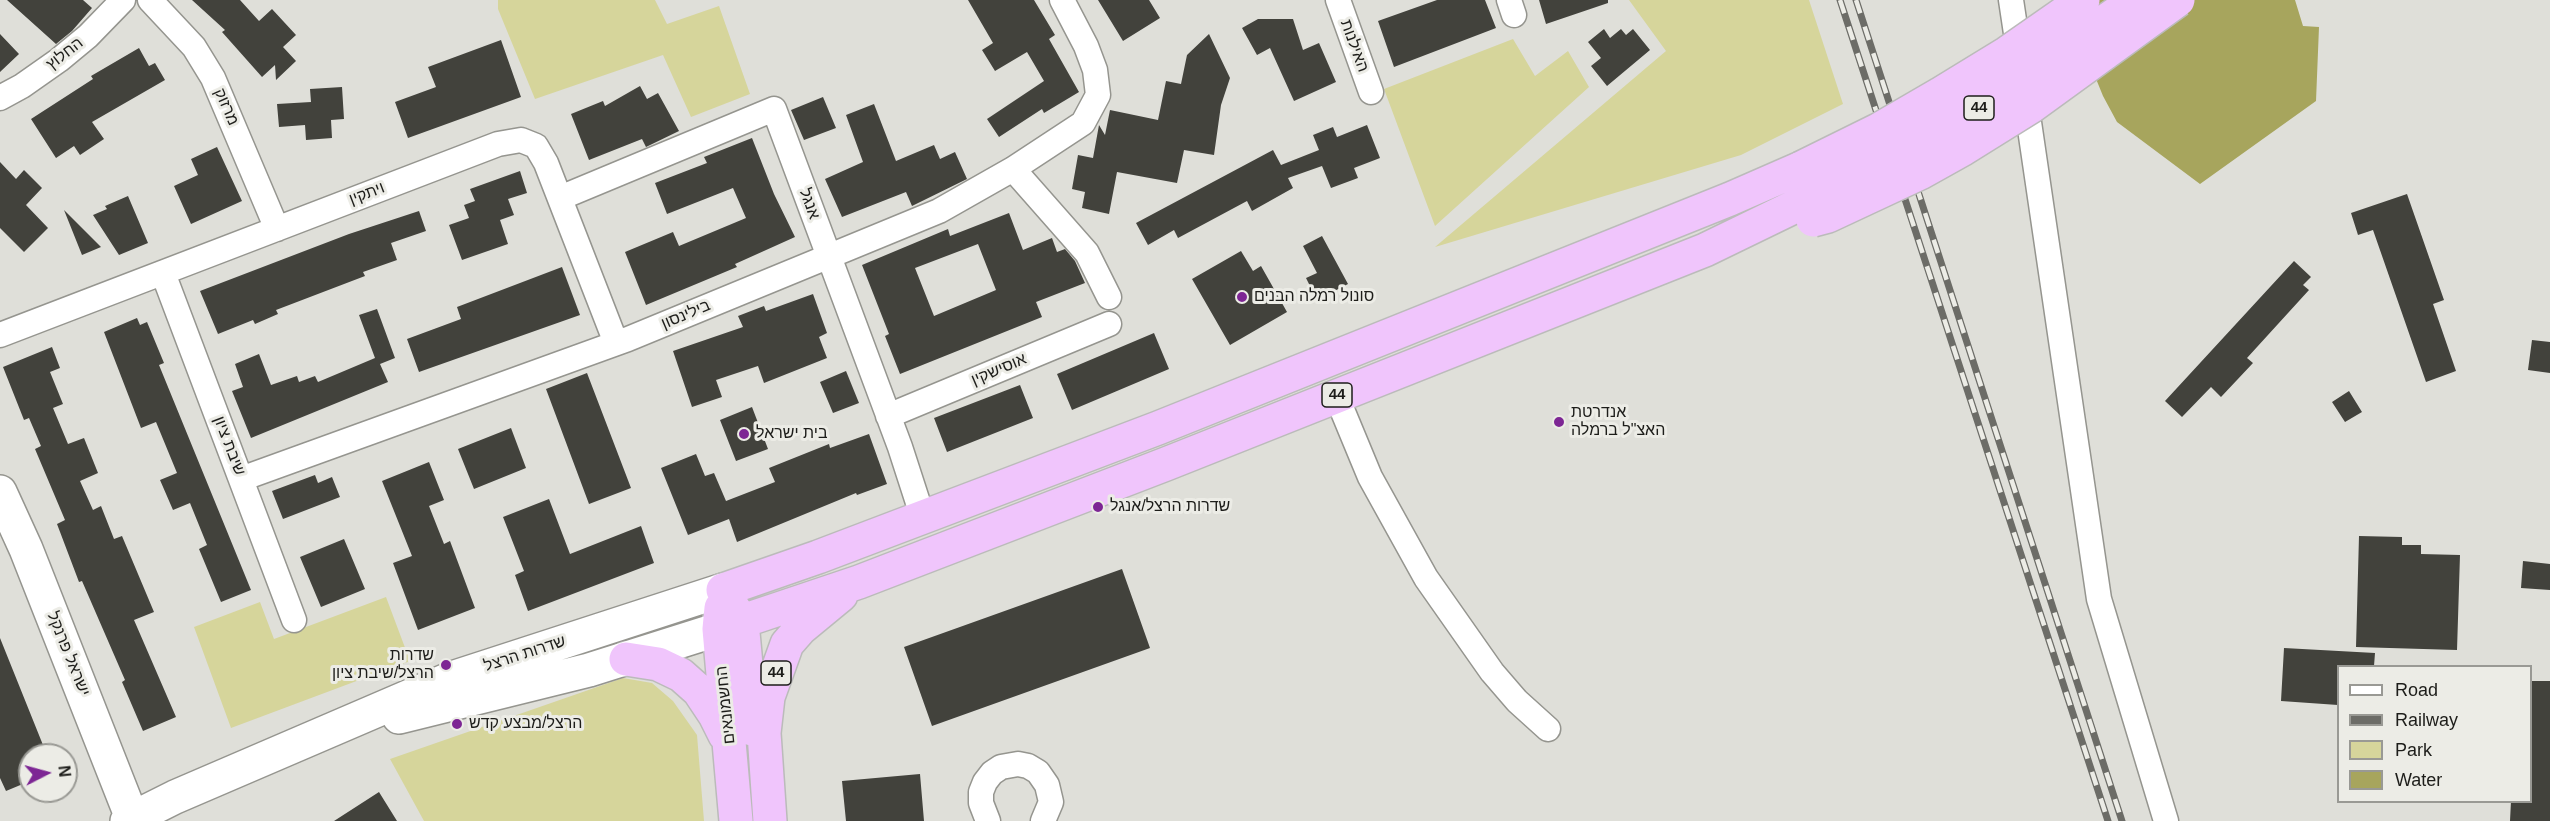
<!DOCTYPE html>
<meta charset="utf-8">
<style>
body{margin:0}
#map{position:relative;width:2550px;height:821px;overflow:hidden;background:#dfdfd9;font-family:Arial,sans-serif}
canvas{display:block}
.legend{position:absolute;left:2337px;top:665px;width:195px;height:138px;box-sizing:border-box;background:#ecece6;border:2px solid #999994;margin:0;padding:8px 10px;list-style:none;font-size:18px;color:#1d1d1a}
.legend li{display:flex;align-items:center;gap:12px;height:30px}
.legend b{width:30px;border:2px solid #999994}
.north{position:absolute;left:18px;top:743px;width:60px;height:60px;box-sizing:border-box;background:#ecece6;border:2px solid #999994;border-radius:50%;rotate:84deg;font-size:16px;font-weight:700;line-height:24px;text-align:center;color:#1d1d1a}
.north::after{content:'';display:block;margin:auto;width:21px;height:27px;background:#7d2694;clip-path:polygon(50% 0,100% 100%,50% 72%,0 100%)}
</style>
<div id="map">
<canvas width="2550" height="821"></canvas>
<ul class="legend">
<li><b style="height:8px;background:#fff"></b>Road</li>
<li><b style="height:8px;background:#6c6c67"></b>Railway</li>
<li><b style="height:16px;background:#d6d59b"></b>Park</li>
<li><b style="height:16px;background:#a7a55d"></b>Water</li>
</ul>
<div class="north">N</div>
</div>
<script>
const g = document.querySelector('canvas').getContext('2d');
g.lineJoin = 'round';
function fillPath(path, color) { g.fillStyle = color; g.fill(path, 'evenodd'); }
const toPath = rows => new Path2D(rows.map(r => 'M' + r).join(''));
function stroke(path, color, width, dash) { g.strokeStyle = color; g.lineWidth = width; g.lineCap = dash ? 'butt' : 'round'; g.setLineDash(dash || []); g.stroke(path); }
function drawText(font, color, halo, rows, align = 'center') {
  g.font = font + ' Arial,Heebo,sans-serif'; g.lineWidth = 6; g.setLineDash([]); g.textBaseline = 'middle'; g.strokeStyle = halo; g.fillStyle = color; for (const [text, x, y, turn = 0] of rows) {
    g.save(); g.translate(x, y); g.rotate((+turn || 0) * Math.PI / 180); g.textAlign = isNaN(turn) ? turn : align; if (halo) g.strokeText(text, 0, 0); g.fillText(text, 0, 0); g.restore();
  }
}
const green = toPath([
 [498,0,655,0,667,24,719,6,750,94,691,117,663,55,535,99,498,9],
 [1629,0,1809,0,1843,104,1741,155,1435,247,1666,51],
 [1513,39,1535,76,1568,51,1589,87,1435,226,1384,89],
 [386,597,410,661,231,728,194,627,260,602,274,639],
 [623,678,652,683,673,701,697,735,704,821,424,821,390,759]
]);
const water = toPath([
 [2064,0,2295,0,2303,26,2319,27,2316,101,2200,184,2117,122,2103,96]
]);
const building = toPath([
 [7,0,83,0,92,8,72,31,56,44],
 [192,0,240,0,259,21,272,9,296,35,283,47,296,61,276,80,275,65,262,77,222,32,225,30],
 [968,0,1034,0,1055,35,1049,39,1079,92,1044,113,1042,109,999,137,987,119,1044,81,1027,52,995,71,982,50,993,43],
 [1098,0,1149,0,1160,18,1123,41],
 [1437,0,1485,0,1496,28,1394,67,1378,21],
 [1539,0,1608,0,1608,3,1546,24],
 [1258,19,1293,19,1303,50,1319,43,1336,82,1294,101,1270,48,1257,55,1242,28],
 [1604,29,1610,38,1621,29,1626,35,1633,29,1650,50,1607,86,1591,66,1601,58,1588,42],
 [0,34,19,54,0,72],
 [1209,34,1230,78,1221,105,1214,155,1184,150,1177,183,1117,172,1109,214,1082,208,1085,192,1072,189,1078,155,1093,158,1099,125,1105,135,1110,110,1158,120,1166,81,1181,84,1187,55],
 [501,40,521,97,408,138,395,102,436,87,428,67],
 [139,48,149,66,155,63,165,80,92,122,104,139,80,155,74,146,56,158,31,119,93,79,91,76],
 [640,86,647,99,658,93,679,131,646,147,642,139,589,160,571,114,603,101,605,106],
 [342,87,344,119,331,120,332,138,306,140,305,125,279,127,277,104,311,102,310,89],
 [823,97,836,128,804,140,791,110],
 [874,104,896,161,934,145,940,159,955,152,967,179,912,206,906,192,842,217,825,179,863,162,846,115],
 [1367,125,1380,158,1354,168,1358,178,1331,188,1322,166,1288,178,1293,188,1252,211,1247,201,1178,238,1174,230,1148,245,1136,223,1273,150,1281,165,1319,150,1313,135,1333,127,1337,137],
 [752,138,774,194,795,237,735,264,737,267,646,305,625,252,673,232,679,246,746,218,733,188,667,214,655,183,707,163,704,157],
 [217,147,242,201,191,224,174,186,198,175,191,159],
 [0,162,16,179,24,170,42,188,26,205,48,228,24,252,0,228],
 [520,171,527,193,508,199,514,215,500,220,508,244,462,260,449,225,469,218,464,205,475,201,470,189],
 [2407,194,2444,300,2433,304,2456,371,2426,382,2373,230,2358,235,2351,213],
 [128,196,148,243,119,255,93,215,107,209,105,206],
 [64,210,101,247,82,255],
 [419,211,426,231,391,243,397,260,363,272,365,276,276,310,278,314,255,324,253,320,218,334,200,291,349,234],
 [1009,213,1023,250,1052,238,1057,252,1065,249,1075,261,1085,283,1036,302,1042,317,900,374,885,336,889,334,862,265,948,229,950,236],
 [978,244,996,290,934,316,915,268],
 [1322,236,1348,284,1317,300,1306,278,1317,273,1303,246],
 [1241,251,1253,271,1261,266,1287,312,1230,345,1192,279],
 [2294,261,2311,277,2303,285,2309,290,2247,358,2253,363,2221,397,2211,387,2182,417,2165,401],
 [562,267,580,315,419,372,407,339,461,319,457,307],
 [813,294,827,333,819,337,827,358,764,383,758,366,716,380,722,397,692,407,673,351,743,327,738,316,764,306,766,311],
 [377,309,395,358,380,364,388,382,251,438,232,391,243,387,235,364,259,354,271,385,297,376,299,382,315,376,318,382,375,358,359,315],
 [137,318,140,325,147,322,164,363,159,365,251,590,221,602,199,549,207,545,190,503,173,510,160,480,177,473,156,422,141,428,104,332],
 [1154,333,1169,369,1072,410,1057,374],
 [2532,340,2550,342,2550,373,2528,370],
 [52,347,60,368,50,372,63,404,53,408,68,444,84,438,98,473,80,481,93,510,101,506,114,539,122,536,154,612,134,620,176,717,143,731,122,682,125,680,82,581,79,582,57,524,65,520,35,449,41,446,29,418,24,420,3,367],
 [846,371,859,403,833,413,820,382],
 [587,373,631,488,589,504,546,389],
 [1020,385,1033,418,947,452,934,418],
 [2349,391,2362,412,2345,422,2332,402],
 [752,407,768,449,736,461,720,420],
 [511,428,526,468,474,489,458,449],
 [869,434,887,484,857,495,856,493,737,542,729,519,688,535,661,468,696,454,705,476,714,473,726,501,775,482,769,468,829,444,830,448],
 [429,462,444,500,429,506,444,544,450,541,475,608,418,630,393,563,412,556,382,481],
 [315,475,318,483,332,477,340,497,283,519,272,491],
 [549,499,570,554,641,526,654,563,528,611,515,575,524,571,503,517],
 [2359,536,2402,537,2402,545,2421,545,2421,554,2460,555,2457,650,2356,647],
 [344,539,365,589,321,607,300,557],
 [2523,561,2550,564,2550,590,2521,588],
 [1122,569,1150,648,932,726,904,647],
 [0,638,47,755,30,755,30,781,6,791,0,778],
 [2284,648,2375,653,2374,666,2338,666,2338,705,2281,701],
 [2530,681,2550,681,2550,821,2510,821,2511,801,2530,801],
 [920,774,924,821,846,821,842,781],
 [379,792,397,821,334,821]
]);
const street = toPath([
 [150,0,194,47,213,78,277,229],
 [1338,0,1371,92],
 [1509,0,1514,15],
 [2011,0,2020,60],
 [2025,95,2099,599,2166,821],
 [0,98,22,86,59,60,88,36,123,0],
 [1013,169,1087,253,1109,297],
 [560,198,774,109,900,447,923,518],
 [163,273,294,620],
 [0,335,498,144,521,140,536,146,546,163,616,343],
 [1336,395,1370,477,1426,578,1492,672,1517,701,1548,729],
 [888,416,1109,324],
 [241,479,628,339,939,211,1013,169,1083,123,1098,95,1095,70,1086,46,1062,0],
 [988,821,981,803,981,792,985,782,992,773,1001,767,1018,764,1028,766,1038,772,1047,785,1051,802,1043,821]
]);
const secondary = toPath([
 [0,492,26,549,132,818],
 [399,717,589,670,719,629],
 [127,821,175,797,452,678,723,590]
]);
const highway = toPath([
 [723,590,818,557,1158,428,1730,199,1801,168],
 [731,604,742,622,752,729],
 [721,608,719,629,736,821],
 [719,629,859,582,1166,464,1705,250,1810,199],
 [626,659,658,664,681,675,699,691,715,715,725,735],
 [770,821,764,733,768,697,787,644,801,628,841,595]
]);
const rail = toPath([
 [1840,0,2108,821],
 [1856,0,2122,821]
]);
const highwayBridge = toPath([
 [1801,168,1878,130,1940,94,2007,53,2083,0],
 [1810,199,1896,155,1979,108,2136,0],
 [1813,220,1828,216,1920,173,1963,149,2032,106,2178,0]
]);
const markers = [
 [1242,297,6,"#7d2694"],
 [1559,422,6,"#7d2694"],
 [744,434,6,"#7d2694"],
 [1098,507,6,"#7d2694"],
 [446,665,6,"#7d2694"],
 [457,724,6,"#7d2694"]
];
const shields = [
 [1979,108,30],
 [1337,395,30],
 [776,673,30]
];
const shieldNames = [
 ["44",1979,108],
 ["44",1337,395],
 ["44",776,673]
];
const streetNames = [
 ["האילנות",1354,46,70],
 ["החלוץ",65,54,-38],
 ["מרזוק",226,107,66],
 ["ויתקין",367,194,-21],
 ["אנגל",809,204,70],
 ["בילינסון",686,315,-23],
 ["אוסישקין",999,370,-23],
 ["שיבת ציון",229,446,69],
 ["ישראל פרנקל",68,654,68],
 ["שדרות הרצל",525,654,-18],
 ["החשמונאים",726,705,-96]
];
const poiNames = [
 ["סונול רמלה הבנים",1254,297],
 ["אנדרטת",1571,413],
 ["האצ\"ל ברמלה",1571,431],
 ["בית ישראל",756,434],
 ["שדרות הרצל/אנגל",1110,507],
 ["שדרות",434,656,"right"],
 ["הרצל/שיבת ציון",434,674,"right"],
 ["הרצל/מבצע קדש",469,724]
];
fillPath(green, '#d6d59b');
fillPath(water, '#a7a55d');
fillPath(building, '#42423c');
stroke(street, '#95958f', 27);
stroke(secondary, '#95958f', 36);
stroke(highway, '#bbbbba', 36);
stroke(street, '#fff', 24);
stroke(secondary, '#fff', 33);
stroke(highway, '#f0c5fc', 33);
stroke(rail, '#6c6c67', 7);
stroke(rail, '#ecece6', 4.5, [14]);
stroke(highwayBridge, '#bbbbba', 36, []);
stroke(highwayBridge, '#f0c5fc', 33);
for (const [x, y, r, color] of markers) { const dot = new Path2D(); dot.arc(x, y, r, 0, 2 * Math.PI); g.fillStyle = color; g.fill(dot); stroke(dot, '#ecece6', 2); }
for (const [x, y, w] of shields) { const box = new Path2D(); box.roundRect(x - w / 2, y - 12, w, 24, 4.5); g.fillStyle = '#ecece6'; g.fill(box); stroke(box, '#1d1d1a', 1.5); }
drawText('bold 15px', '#1d1d1a', null, shieldNames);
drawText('16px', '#1d1d1a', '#ecece6', streetNames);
drawText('16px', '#1d1d1a', '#ecece6', poiNames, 'left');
</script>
